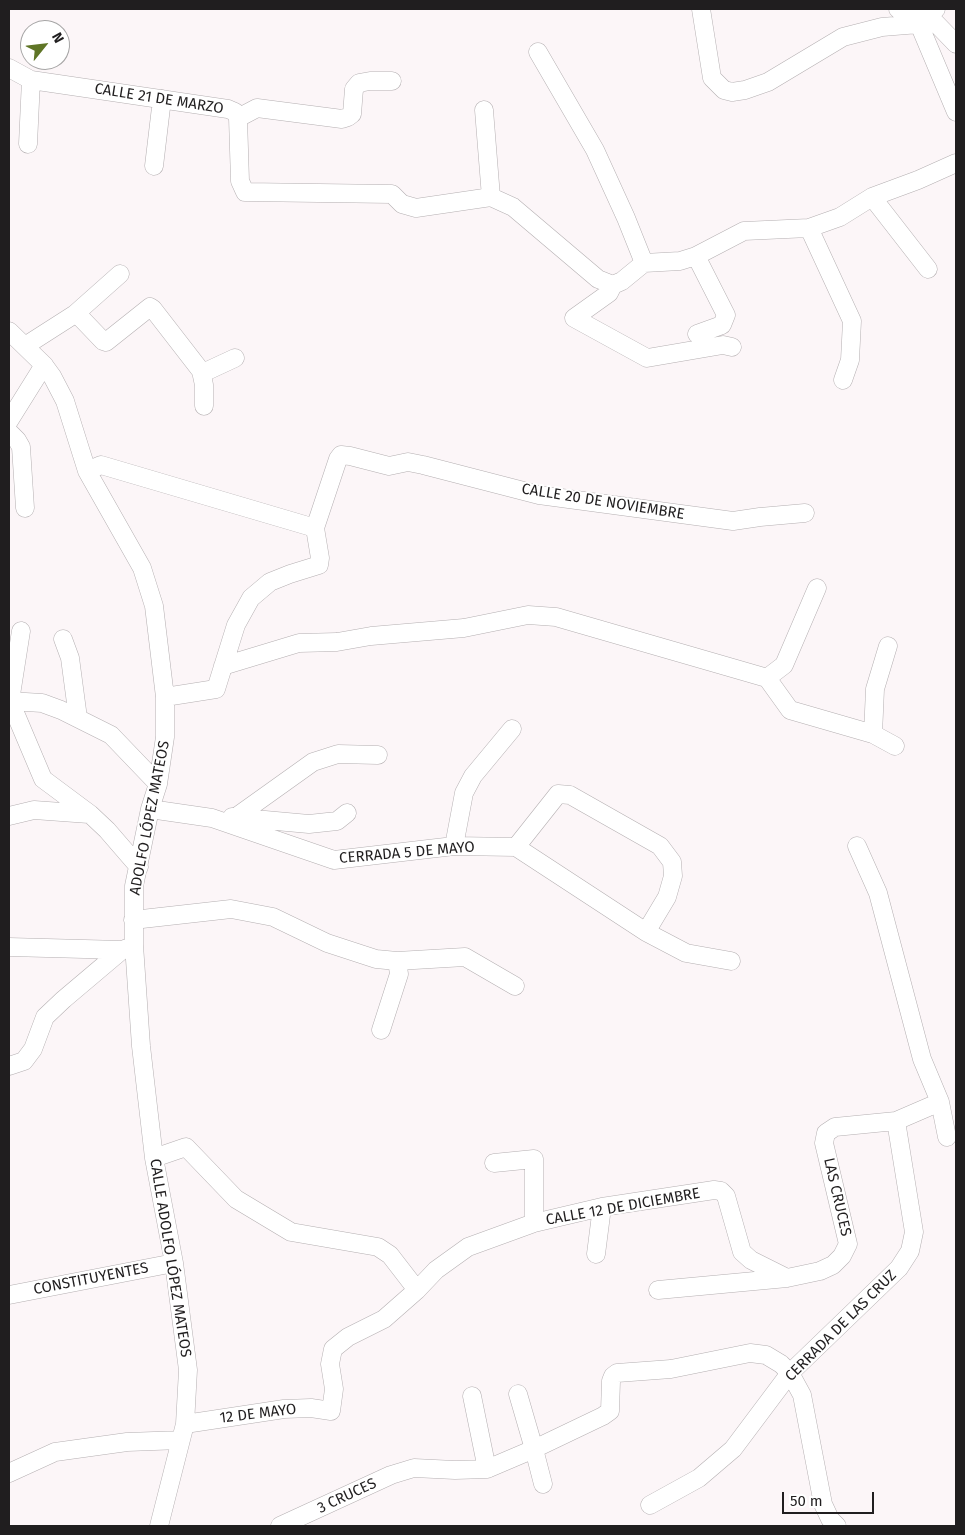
<!DOCTYPE html>
<meta charset="utf-8">
<style>
body{margin:0}
#map{position:relative;width:965px;height:1535px;overflow:hidden;background:#fcf6f8;font-family:"Fira Sans",sans-serif}
canvas{display:block}
.frame{position:absolute;inset:0;border:10px solid #201e1f;pointer-events:none}
.north{position:absolute;left:20px;top:20px;width:50px;height:50px;box-sizing:border-box;background:#fff;border:1px solid #a6a5a5;border-radius:50%;rotate:61deg;font-size:14px;font-weight:700;line-height:20px;text-align:center;color:#201e1f}
.north::after{content:'';display:block;margin:auto;width:18px;height:22px;background:#5f7526;clip-path:polygon(50% 0,100% 100%,50% 72%,0 100%)}
.scale{position:absolute;left:782px;top:1492px;width:92px;height:22px;box-sizing:border-box;border:2px solid #201e1f;border-top:0;padding-left:6px;font-size:15px;line-height:18px;white-space:nowrap;color:#201e1f;-webkit-text-stroke:4px #fff;paint-order:stroke}
</style>
<div id="map">
<canvas width="965" height="1535"></canvas>
<div class="frame"></div>
<div class="north">N</div>
<div class="scale">50 m</div>
</div>
<script>
const g = document.querySelector('canvas').getContext('2d');
g.lineJoin = 'round';
const toPath = rows => new Path2D(rows.map(r => 'M' + r).join(''));
function stroke(path, color, width, dash) { g.strokeStyle = color; g.lineWidth = width; g.lineCap = dash ? 'butt' : 'round'; g.setLineDash(dash || []); g.stroke(path); }
function drawText(font, color, halo, rows, align = 'center') {
  g.font = font + ' "Fira Sans",sans-serif'; g.lineWidth = 4; g.setLineDash([]); g.textBaseline = 'middle'; g.strokeStyle = halo; g.fillStyle = color; for (const [text, x, y, turn = 0] of rows) {
    g.save(); g.translate(x, y); g.rotate((+turn || 0) * Math.PI / 180); g.textAlign = isNaN(turn) ? turn : align; if (halo) g.strokeText(text, 0, 0); g.fillText(text, 0, 0); g.restore();
  }
}
const minor = toPath([
 [701,9,712,78,724,90,732,92,745,90,768,82,843,37,882,27,919,24,936,9],
 [898,9,928,15,956,44],
 [919,24,956,112],
 [538,52,595,150,626,218,644,263],
 [9,68,31,80,228,109,235,112,238,118,240,181,245,192,392,194,402,204,416,208,491,197,513,207,598,279,613,285,622,281,644,263,680,261,696,256,744,231,809,228,840,217,872,197,918,180,956,163],
 [484,110,491,197],
 [238,118,257,108,342,119,348,117,352,114,354,89,359,83,370,81,392,81],
 [28,144,31,80],
 [154,166,162,99],
 [872,197,928,269],
 [809,228,852,321,850,360,843,380],
 [696,256,726,315,722,325,697,334],
 [613,285,609,293,574,318,647,358,723,345,732,347],
 [75,314,81,318,103,341,106,342,150,307,153,309,201,371,207,371,235,358],
 [9,331,44,365,52,376,65,401,87,471,142,568,154,606,165,697,165,737,158,784,150,809,134,886,134,945,141,1046,154,1158,174,1263,188,1370,185,1424,159,1526],
 [25,346,75,314,120,274],
 [201,371,204,385,204,406],
 [9,421,44,365],
 [9,432,17,440,21,447,25,508],
 [87,471,101,465,315,528],
 [21,631,10,701,43,779,90,814,107,830,139,867],
 [63,639,70,658,78,718],
 [223,666,299,643,337,642,371,636,464,628,528,615,556,617,767,678,790,710,873,734,895,746],
 [767,678,784,665,817,588],
 [165,697,216,689,236,625,251,598,270,582,290,574,319,565,320,558,315,528,338,459,341,455,350,456,389,466,408,462,423,465,539,495,733,521,760,517,805,513],
 [9,701,42,703,61,710,111,735,158,784],
 [873,734,875,689,888,646],
 [150,809,212,818,334,860,454,846,516,847,646,932,686,953,731,961],
 [9,816,34,810,89,814],
 [232,817,309,824,337,821,347,813],
 [236,817,313,762,338,754,378,755],
 [454,846,464,793,473,776,512,729],
 [857,846,878,893,922,1059,940,1102,947,1137],
 [516,847,558,794,570,795,660,846,672,862,673,876,667,897,646,932],
 [133,920,231,909,273,917,327,943,376,959,397,961,465,957,515,986],
 [9,947,122,950,127,948],
 [381,1030,399,974,397,961],
 [9,1066,24,1061,33,1049,45,1017,64,999,122,950],
 [154,1158,186,1147,236,1199,291,1232,378,1247,390,1255,417,1290],
 [494,1163,534,1159,534,1223],
 [596,1254,602,1207],
 [658,1290,787,1278,820,1271,833,1265,842,1256,848,1244,824,1143,826,1133,835,1127,896,1121,940,1102],
 [9,1295,174,1263],
 [518,1394,534,1449,543,1484],
 [472,1396,487,1469],
 [185,1424,284,1409,311,1408,331,1411,334,1389,330,1364,333,1349,348,1337,384,1319,417,1290,436,1270,468,1247,534,1223,602,1207,714,1190,721,1191,726,1196,742,1252,751,1260,787,1278],
 [9,1473,55,1452,127,1442,181,1440],
 [650,1505,699,1478,733,1449,790,1373,899,1268,910,1251,914,1232,896,1121],
 [280,1526,391,1475,414,1468,455,1470,487,1469,534,1449,603,1416,610,1411,611,1381,613,1376,617,1373,671,1369,750,1353,766,1355,781,1364,790,1373,802,1395,823,1504,830,1519,837,1526]
]);
const streetNames = [
 ["CALLE 21 DE MARZO",159,99,9],
 ["CALLE 20 DE NOVIEMBRE",603,502,9],
 ["ADOLFO LÓPEZ MATEOS",150,818,-79],
 ["CERRADA 5 DE MAYO",407,853,-5],
 ["LAS CRUCES",837,1197,77],
 ["CALLE 12 DE DICIEMBRE",623,1207,-10],
 ["CALLE ADOLFO LÓPEZ MATEOS",170,1258,81],
 ["CONSTITUYENTES",91,1279,-11],
 ["CERRADA DE LAS CRUZ",841,1326,-45],
 ["12 DE MAYO",258,1414,-7],
 ["3 CRUCES",347,1496,-25]
];
stroke(minor, '#b4afb1', 19);
stroke(minor, '#fff', 18);
drawText('15px', '#201e1f', '#fff', streetNames);
</script>
